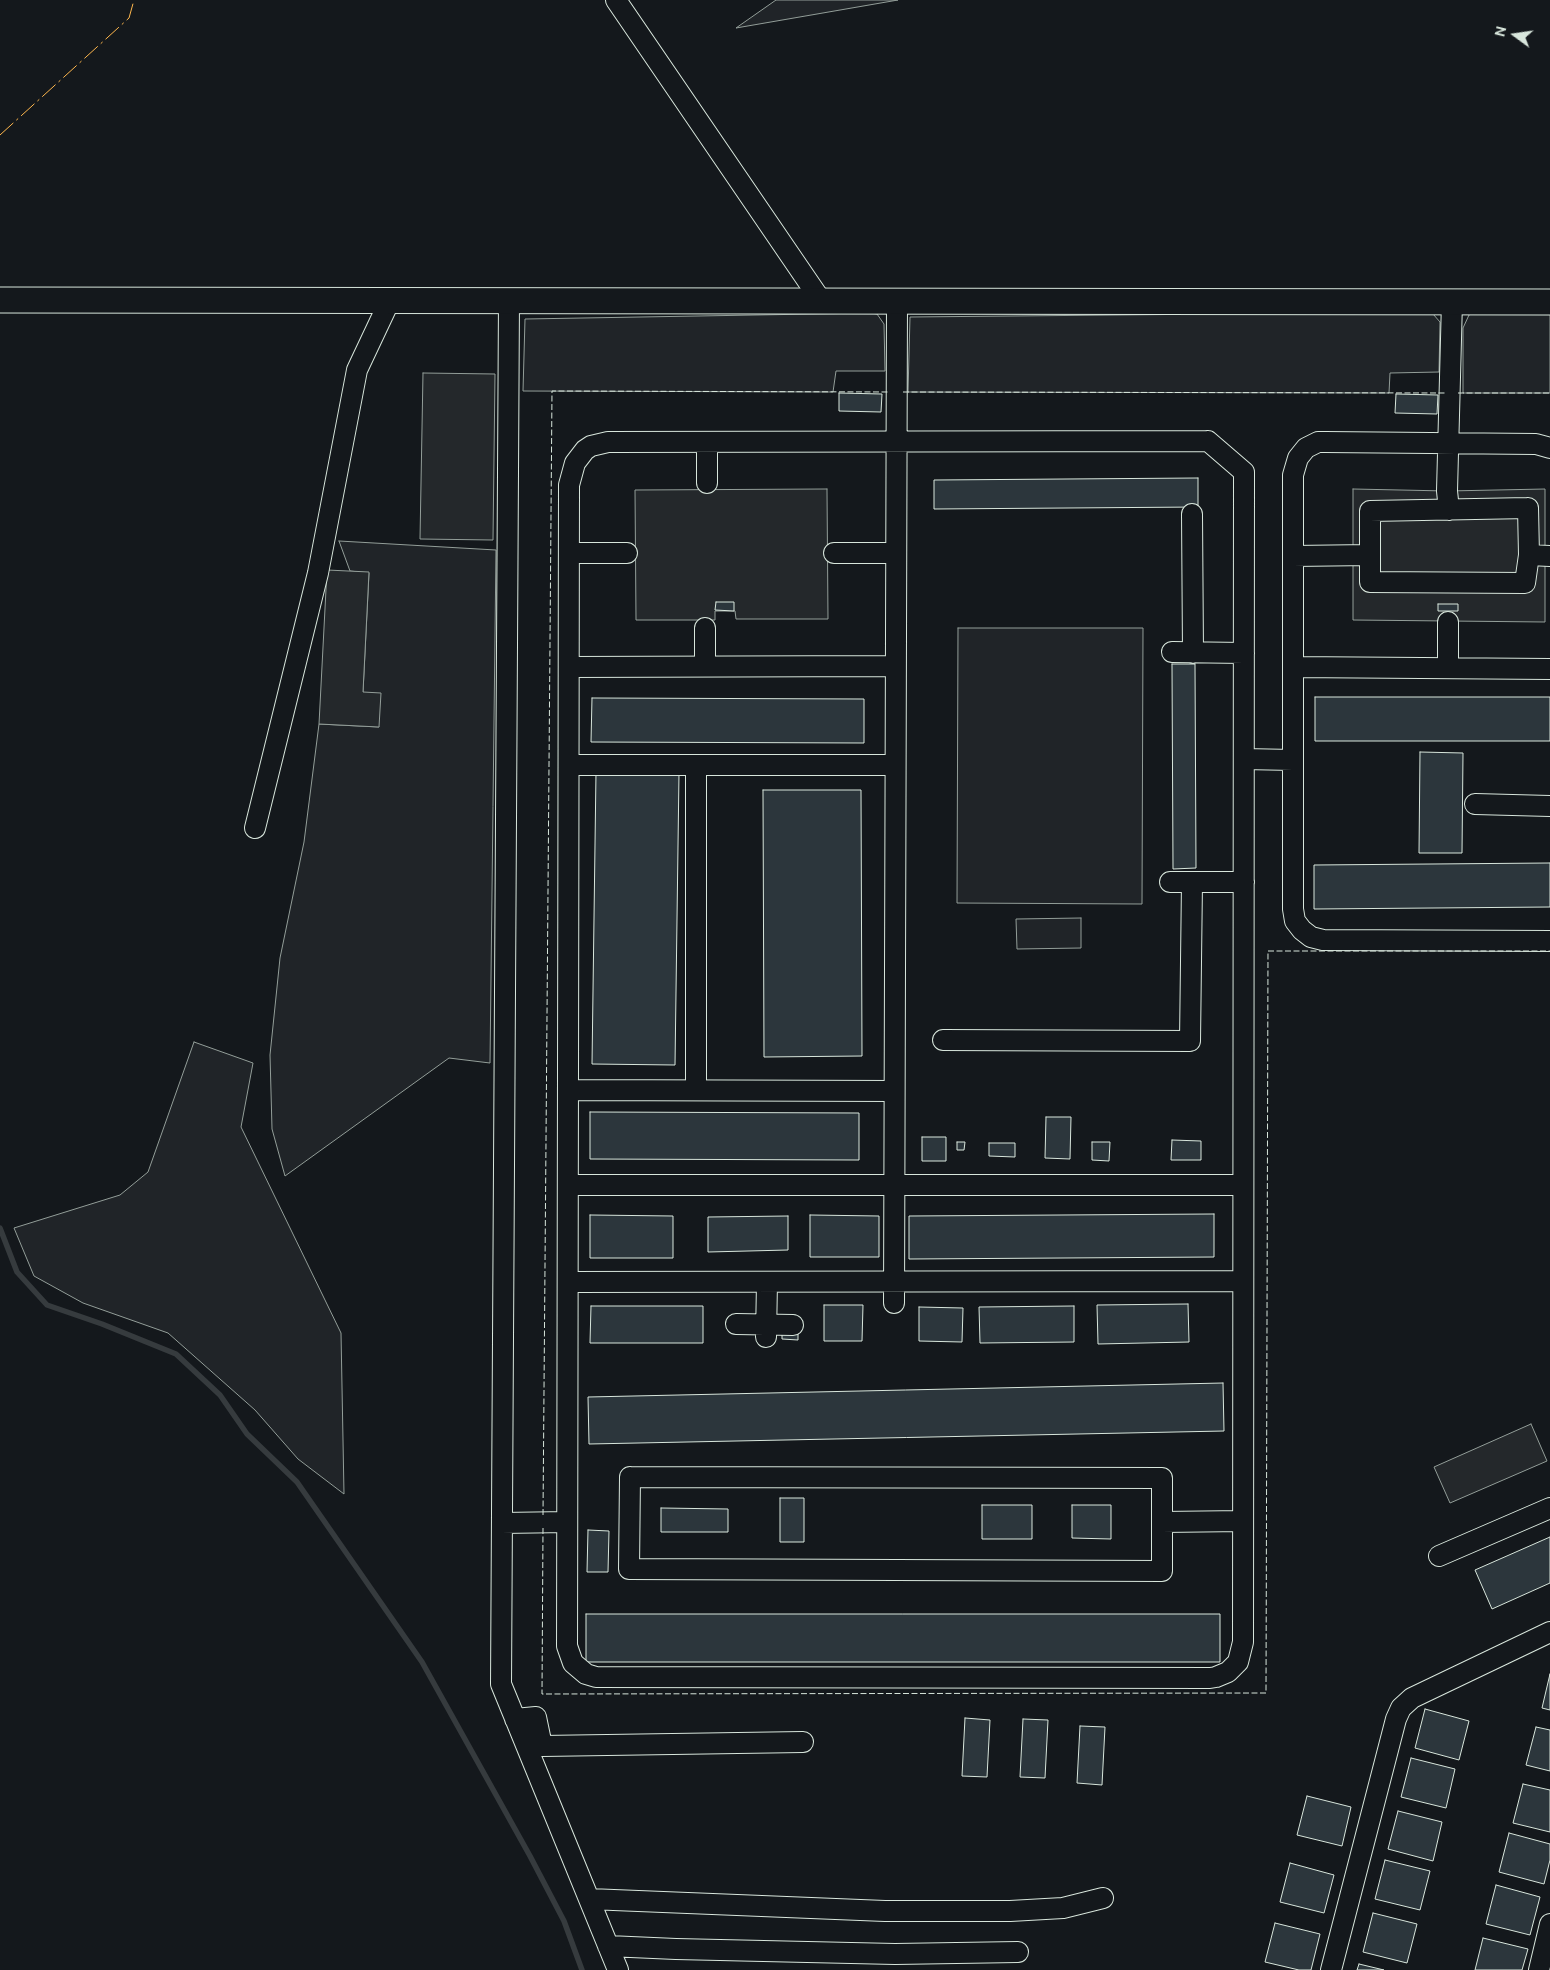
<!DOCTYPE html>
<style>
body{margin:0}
#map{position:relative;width:1550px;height:1970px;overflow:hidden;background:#14181c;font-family:Ubuntu,sans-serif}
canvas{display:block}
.north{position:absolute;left:1490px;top:10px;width:50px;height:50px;-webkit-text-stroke:4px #14181c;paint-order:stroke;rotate:284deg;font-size:14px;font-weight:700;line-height:20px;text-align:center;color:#d8e6dc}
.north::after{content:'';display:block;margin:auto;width:18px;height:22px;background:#d8e6dc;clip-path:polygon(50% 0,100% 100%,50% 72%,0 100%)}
</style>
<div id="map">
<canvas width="1550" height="1970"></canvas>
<div class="north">N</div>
</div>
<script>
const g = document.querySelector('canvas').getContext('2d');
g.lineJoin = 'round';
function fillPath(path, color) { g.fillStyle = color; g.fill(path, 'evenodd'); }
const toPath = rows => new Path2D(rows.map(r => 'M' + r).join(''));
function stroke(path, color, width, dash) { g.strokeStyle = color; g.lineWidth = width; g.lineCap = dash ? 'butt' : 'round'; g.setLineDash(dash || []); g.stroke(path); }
const green = toPath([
 [776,0,898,0,736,28,776,0],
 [1427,312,1433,314,1440,322,1439,372,1390,373,1389,393,908,392,910,317,1427,312],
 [1475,312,1550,312,1550,393,1463,393,1463,328,1469,315,1475,312],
 [871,313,877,314,884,324,885,371,836,371,833,392,523,391,525,319,871,313],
 [339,541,496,550,490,1063,449,1058,285,1176,272,1129,270,1055,280,958,304,842,319,724,379,727,363,692,369,573,350,571,339,541],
 [958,628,1143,628,1142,904,957,903,958,628],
 [1081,918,1081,948,1017,949,1016,919,1081,918],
 [194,1042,253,1063,241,1127,341,1333,344,1494,298,1459,255,1410,168,1333,83,1303,34,1276,14,1228,120,1195,148,1172,194,1042]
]);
const parking = toPath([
 [423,373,495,374,493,540,420,539,423,373],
 [827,489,828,619,736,619,735,611,715,611,715,620,636,620,635,490,827,489],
 [1353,489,1447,491,1545,489,1545,622,1353,620,1353,489],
 [327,570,369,572,363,692,381,693,379,727,319,724,327,570],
 [1531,1424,1547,1461,1450,1503,1434,1467,1531,1424]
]);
const stream = toPath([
 [0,1228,17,1272,47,1305,102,1324,176,1354,220,1395,247,1434,297,1482,422,1662,530,1856,564,1921,582,1970]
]);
const building = toPath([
 [839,393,882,394,881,412,839,411,839,393],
 [1396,394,1438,395,1437,414,1395,413,1396,394],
 [1198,478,1198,507,934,509,934,480,1198,478],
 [716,602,734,602,734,611,715,610,716,602],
 [1438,604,1458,604,1458,611,1438,611,1438,604],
 [1172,664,1195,664,1196,868,1173,869,1172,664],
 [1315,697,1550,697,1550,741,1315,741,1315,697],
 [592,698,864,699,864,743,591,742,592,698],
 [1420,752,1463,753,1462,853,1419,853,1420,752],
 [596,772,679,773,675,1065,592,1064,596,772],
 [763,790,861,790,862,1056,764,1057,763,790],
 [1550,863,1550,907,1314,909,1314,865,1550,863],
 [590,1112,859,1113,859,1160,590,1159,590,1112],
 [1046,1117,1071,1117,1070,1159,1045,1158,1046,1117],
 [922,1137,946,1137,946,1161,922,1161,922,1137],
 [1172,1140,1201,1141,1201,1160,1171,1160,1172,1140],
 [957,1142,965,1142,964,1150,957,1150,957,1142],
 [1092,1142,1110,1142,1109,1161,1092,1160,1092,1142],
 [989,1143,1015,1143,1015,1157,989,1156,989,1143],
 [1214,1214,1214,1257,909,1259,909,1216,1214,1214],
 [590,1215,673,1216,673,1258,590,1258,590,1215],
 [810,1215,879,1216,879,1257,810,1257,810,1215],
 [788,1216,788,1250,708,1252,708,1217,788,1216],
 [1188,1304,1189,1342,1098,1344,1097,1305,1188,1304],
 [824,1305,863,1305,862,1341,824,1341,824,1305],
 [591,1306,703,1306,703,1343,590,1343,591,1306],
 [1074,1306,1074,1342,980,1343,979,1307,1074,1306],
 [919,1307,963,1308,962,1342,919,1341,919,1307],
 [782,1326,798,1327,798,1340,782,1339,782,1326],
 [1223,1383,1224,1431,589,1444,588,1397,1223,1383],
 [780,1498,804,1498,804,1542,780,1542,780,1498],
 [982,1505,1032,1505,1032,1539,982,1539,982,1505],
 [1072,1505,1111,1505,1111,1539,1072,1538,1072,1505],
 [661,1508,728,1509,728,1532,661,1532,661,1508],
 [588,1530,609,1531,608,1572,587,1572,588,1530],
 [1550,1537,1550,1583,1492,1609,1475,1570,1550,1537],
 [586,1614,1220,1614,1220,1662,586,1662,586,1614],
 [1550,1674,1550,1710,1542,1708,1550,1674],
 [1425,1709,1469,1721,1459,1760,1415,1748,1425,1709],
 [965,1718,990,1720,987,1777,962,1776,965,1718],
 [1023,1719,1048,1720,1045,1778,1020,1777,1023,1719],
 [1080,1726,1105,1727,1102,1785,1077,1783,1080,1726],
 [1536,1727,1550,1730,1550,1771,1526,1765,1536,1727],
 [1411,1758,1455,1769,1446,1808,1401,1797,1411,1758],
 [1523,1784,1550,1790,1550,1832,1513,1823,1523,1784],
 [1307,1796,1351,1807,1342,1846,1297,1835,1307,1796],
 [1398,1811,1442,1822,1433,1861,1388,1849,1398,1811],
 [1509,1833,1550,1844,1550,1860,1544,1884,1499,1872,1509,1833],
 [1385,1860,1430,1871,1420,1910,1375,1899,1385,1860],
 [1290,1863,1334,1875,1324,1913,1280,1902,1290,1863],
 [1496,1885,1540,1897,1530,1935,1486,1924,1496,1885],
 [1373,1913,1417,1924,1407,1963,1363,1952,1373,1913],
 [1275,1923,1320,1934,1311,1970,1299,1970,1265,1962,1275,1923],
 [1483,1938,1528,1949,1522,1970,1475,1970,1483,1938],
 [1359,1964,1384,1970,1357,1970,1359,1964]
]);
const minor = toPath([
 [616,0,822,302],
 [509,299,501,1684,618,1970],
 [1208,441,1244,472,1243,1642,1238,1662,1228,1672,1216,1677,1210,1678,596,1677,586,1674,573,1663,567,1646,569,485,575,463,585,450,591,446,608,442,1208,441],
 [1550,448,1536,444,1325,442,1318,442,1306,448,1298,458,1293,475,1293,909,1295,921,1302,930,1311,937,1323,940,1550,941],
 [707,483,707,442],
 [1528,508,1529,555,1525,583,1370,582,1370,511,1528,508],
 [1449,510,1447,491,1452,301],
 [1192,514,1193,653],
 [569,553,627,553],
 [834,553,896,553],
 [1529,555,1550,556],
 [1293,556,1370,555],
 [1172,652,1244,653],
 [705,666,705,628],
 [569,667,895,666],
 [1293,667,1550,669],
 [1448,668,1448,622],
 [1244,759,1293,760],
 [569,765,895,765],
 [696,765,696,1090],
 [1475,804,1550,806],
 [255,828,318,573,357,370,390,300],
 [1170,882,1244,882],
 [943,1040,1190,1041,1192,882],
 [568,1090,894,1091],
 [568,1185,1243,1185],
 [568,1282,1243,1281],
 [894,1303,897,301],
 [736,1324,793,1325],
 [766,1337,767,1282],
 [630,1477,1162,1478,1162,1571,629,1569,630,1477],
 [1162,1522,1243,1521],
 [502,1523,567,1522],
 [1439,1556,1550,1508],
 [515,1719,536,1717,542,1746,803,1742],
 [589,1899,885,1911,1010,1911,1063,1908,1103,1898],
 [608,1946,676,1949,895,1954,1018,1952],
 [1331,1970,1396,1719,1401,1708,1412,1698,1550,1632],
 [1539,1970,1550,1924]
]);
const major = toPath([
 [0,300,1550,302]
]);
const fence = toPath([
 [903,392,1445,393],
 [1458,393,1550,393],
 [543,1515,552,391,890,392],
 [543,1528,542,1694,1266,1693,1268,951,1550,951]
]);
const power = toPath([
 [0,135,129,18,134,0]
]);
fillPath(green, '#202428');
stroke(green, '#939e99', 1);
fillPath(parking, '#24282b');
stroke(parking, '#939e99', 1);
stroke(stream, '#363b3e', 5.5);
fillPath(building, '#2c363c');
stroke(building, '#d8e6dc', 1);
stroke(minor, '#d8e6dc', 22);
stroke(major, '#d8e6dc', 27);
stroke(minor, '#14181c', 20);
stroke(major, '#14181c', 25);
stroke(fence, '#d8e6dc', 1, [6, 2.5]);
stroke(power, '#ffb74d', 1, [18, 4, 2.5, 4]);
</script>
